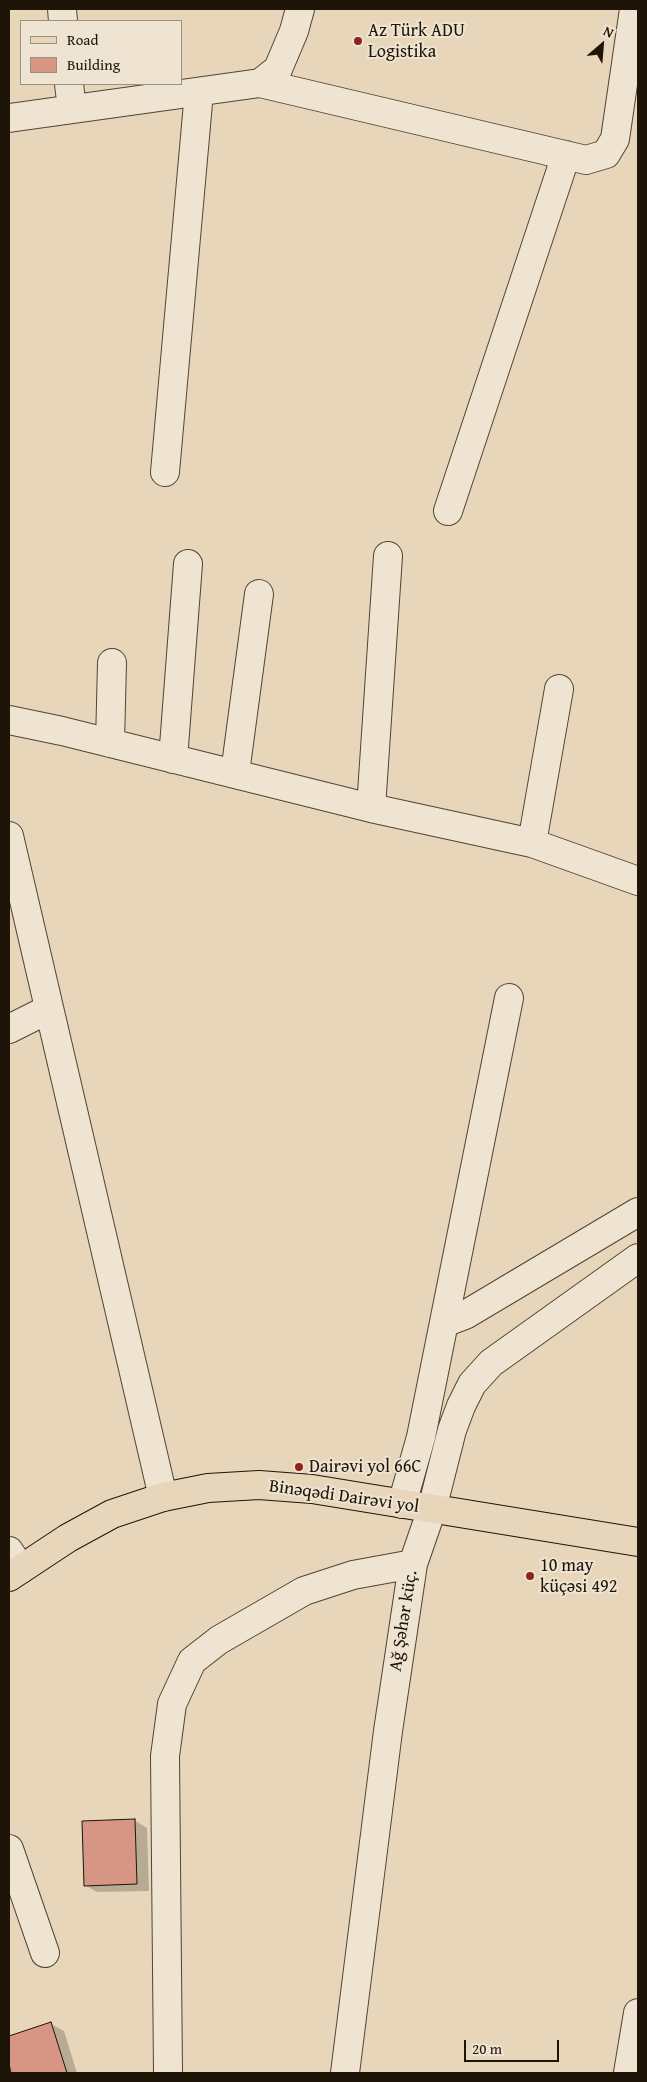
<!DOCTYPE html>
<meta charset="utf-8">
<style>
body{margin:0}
#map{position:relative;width:647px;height:2082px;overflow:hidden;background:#e7d6ba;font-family:"Gentium Book Plus",serif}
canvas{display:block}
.frame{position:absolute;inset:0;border:10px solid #1e1408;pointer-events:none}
.legend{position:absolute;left:20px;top:20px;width:162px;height:65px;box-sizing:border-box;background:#efe4d2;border:1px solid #9b9181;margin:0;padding:6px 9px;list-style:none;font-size:15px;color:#1e1408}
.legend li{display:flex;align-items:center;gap:10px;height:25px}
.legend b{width:25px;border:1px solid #9b9181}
.north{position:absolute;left:577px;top:20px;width:50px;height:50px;-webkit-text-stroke:4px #efe4d2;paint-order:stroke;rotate:27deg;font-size:14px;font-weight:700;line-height:20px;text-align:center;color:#1e1408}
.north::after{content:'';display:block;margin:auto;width:18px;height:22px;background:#1e1408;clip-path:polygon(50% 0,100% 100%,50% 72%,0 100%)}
.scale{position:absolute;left:464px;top:2040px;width:95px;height:22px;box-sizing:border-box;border:2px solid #1e1408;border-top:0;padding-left:6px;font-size:15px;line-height:18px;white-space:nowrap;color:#1e1408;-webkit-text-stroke:4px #efe4d2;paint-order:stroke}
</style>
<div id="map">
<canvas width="647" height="2082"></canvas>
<div class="frame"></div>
<ul class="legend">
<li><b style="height:6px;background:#e7d6ba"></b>Road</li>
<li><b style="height:14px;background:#d79683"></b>Building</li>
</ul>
<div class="north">N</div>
<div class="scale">20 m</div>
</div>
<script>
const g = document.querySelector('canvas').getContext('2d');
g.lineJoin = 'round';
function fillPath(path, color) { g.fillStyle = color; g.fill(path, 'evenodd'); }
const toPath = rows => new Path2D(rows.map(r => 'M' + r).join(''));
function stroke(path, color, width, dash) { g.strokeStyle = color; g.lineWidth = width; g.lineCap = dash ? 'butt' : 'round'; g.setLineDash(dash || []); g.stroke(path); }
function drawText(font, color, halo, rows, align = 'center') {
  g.font = font + ' "Gentium Book Plus",serif'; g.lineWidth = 4; g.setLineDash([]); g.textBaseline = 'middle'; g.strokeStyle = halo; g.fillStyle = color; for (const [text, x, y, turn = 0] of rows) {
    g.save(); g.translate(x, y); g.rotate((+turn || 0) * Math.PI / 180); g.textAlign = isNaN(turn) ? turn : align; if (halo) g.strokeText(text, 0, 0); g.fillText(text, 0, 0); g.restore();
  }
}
const shadow = toPath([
 [134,1820,147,1828,149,1891,97,1892,85,1885],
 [51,2024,64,2031,77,2073,13,2073,9,2060,9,2037]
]);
const building = toPath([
 [135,1819,137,1884,84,1886,82,1821,135,1819],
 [51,2022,67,2073,11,2073,9,2064,9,2036,51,2022]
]);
const minor = toPath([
 [62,9,63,21],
 [260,83,586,160,606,154,615,139,634,9],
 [69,84,72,109],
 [9,118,260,83,278,69,294,31,300,9],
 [165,472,199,92],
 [448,511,566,155],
 [9,720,62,731,371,808,532,843,638,881],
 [110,743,112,663],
 [173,759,188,564],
 [235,773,259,594],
 [371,808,388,556],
 [9,836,163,1497],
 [532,843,559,689],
 [9,1029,49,1009],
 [444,1323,465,1315,638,1212],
 [402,1504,421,1437,509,998],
 [9,1551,21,1569],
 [9,1849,45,1953],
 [168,2073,165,1756,172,1704,192,1661,219,1640,304,1591,353,1575,413,1564],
 [345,2073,388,1731,413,1564,432,1509,452,1430,461,1406,472,1384,491,1363,638,1258],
 [628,2073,638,2013]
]);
const major = toPath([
 [9,1577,68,1538,112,1514,163,1497,208,1488,259,1485,312,1489,638,1542]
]);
const markers = [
 [358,41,5,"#8f2418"],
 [299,1467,5,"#8f2418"],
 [530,1576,5,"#8f2418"]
];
const poiNames = [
 ["Az Türk ADU",368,31],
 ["Logistika",368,52],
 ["Dairəvi yol 66C",309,1467],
 ["10 may",540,1566],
 ["küçəsi 492",540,1587]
];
const streetNames = [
 ["Binəqədi Dairəvi yol",344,1497,8],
 ["Ağ Şəhər küç.",404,1621,-81]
];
fillPath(shadow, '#0003');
fillPath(building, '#d79683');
stroke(building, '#1e1408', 1);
stroke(minor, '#504434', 30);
stroke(major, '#1e1408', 30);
stroke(minor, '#efe4d2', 28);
stroke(major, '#e7d6ba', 28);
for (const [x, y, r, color] of markers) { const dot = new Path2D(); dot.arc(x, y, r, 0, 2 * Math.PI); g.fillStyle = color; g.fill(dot); stroke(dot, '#efe4d2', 2); }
drawText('18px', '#1e1408', '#efe4d2', poiNames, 'left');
drawText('18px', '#1e1408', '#efe4d2', streetNames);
</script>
